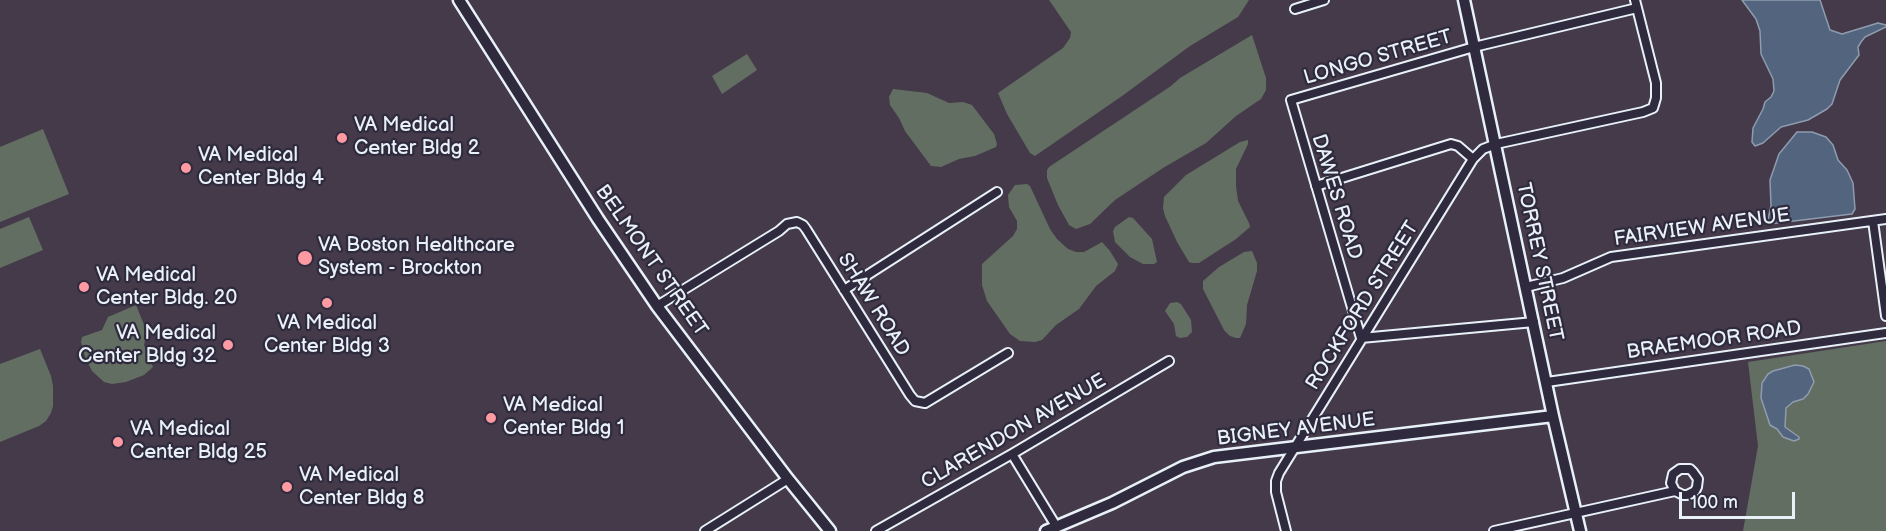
<!DOCTYPE html>
<style>
body{margin:0}
#map{position:relative;width:1886px;height:531px;overflow:hidden;background:#443a49;font-family:"Balsamiq Sans",sans-serif}
canvas{display:block}
.scale{position:absolute;left:1679px;top:492px;width:116px;height:27px;box-sizing:border-box;border:3px solid #e8f1f8;border-top:0;padding-left:8px;font-size:18px;line-height:21px;white-space:nowrap;color:#e8f1f8;-webkit-text-stroke:4px #2f2a3d;paint-order:stroke}
</style>
<div id="map">
<canvas width="1886" height="531"></canvas>
<div class="scale">100 m</div>
</div>
<script>
const g = document.querySelector('canvas').getContext('2d');
g.lineJoin = 'round';
function fillPath(path, color) { g.fillStyle = color; g.fill(path, 'evenodd'); }
const toPath = rows => new Path2D(rows.map(r => 'M' + r).join(''));
function stroke(path, color, width, dash) { g.strokeStyle = color; g.lineWidth = width; g.lineCap = dash ? 'butt' : 'round'; g.setLineDash(dash || []); g.stroke(path); }
function drawText(font, color, halo, rows, align = 'center') {
  g.font = font + ' "Balsamiq Sans",sans-serif'; g.lineWidth = 4.5; g.setLineDash([]); g.textBaseline = 'middle'; g.strokeStyle = halo; g.fillStyle = color; for (const [text, x, y, turn = 0] of rows) {
    g.save(); g.translate(x, y); g.rotate((+turn || 0) * Math.PI / 180); g.textAlign = isNaN(turn) ? turn : align; if (halo) g.strokeText(text, 0, 0); g.fillText(text, 0, 0); g.restore();
  }
}
const green = toPath([
 [1049,0,1249,0,1238,17,1190,46,1122,96,1035,156,1030,153,1007,114,998,93,1063,48,1070,38,1071,32],
 [1252,35,1266,78,1266,90,1261,99,1236,116,1206,143,1163,168,1115,200,1090,224,1076,229,1069,225,1058,205,1047,178,1047,170,1049,167,1171,86,1180,78],
 [747,54,757,70,722,94,712,76],
 [893,89,927,93,949,103,963,102,972,105,994,134,997,144,996,147,975,156,959,159,941,167,931,166,905,131,899,118,890,105,889,97],
 [43,129,69,194,0,222,0,147],
 [1248,140,1248,144,1236,169,1236,186,1238,201,1249,223,1250,227,1236,239,1199,263,1192,263,1189,262,1177,242,1165,216,1163,208,1164,197,1186,175,1240,142],
 [1027,184,1030,186,1050,229,1057,239,1068,249,1076,252,1084,252,1102,242,1110,251,1118,264,1115,271,1096,286,1079,309,1056,325,1042,340,1035,342,1020,341,1010,334,987,301,982,285,982,264,1013,236,1017,229,1017,221,1009,207,1008,195,1015,185],
 [29,217,43,250,0,268,0,229],
 [1129,217,1133,218,1152,239,1157,262,1154,264,1143,264,1130,257,1115,242,1113,231,1115,227],
 [1252,251,1257,263,1257,271,1247,305,1246,324,1240,338,1236,338,1230,336,1224,330,1203,289,1203,281,1219,267,1244,252],
 [1177,302,1181,304,1191,320,1192,332,1187,337,1180,338,1176,336,1174,324,1165,311,1170,303],
 [136,305,147,332,144,345,153,367,144,375,126,382,112,384,104,382,92,371,85,357,81,342,82,337,102,330,108,317],
 [1886,341,1886,531,1743,531,1758,446,1748,362],
 [40,349,51,376,53,386,53,406,51,413,46,421,39,426,0,442,0,364]
]);
const water = toPath([
 [1742,0,1820,0,1830,30,1842,34,1878,23,1886,25,1886,27,1865,37,1861,42,1858,47,1859,55,1840,80,1832,104,1827,109,1808,120,1781,127,1763,143,1755,146,1752,142,1753,128,1763,109,1765,102,1771,97,1774,91,1773,79,1761,54,1760,31,1756,19,1742,0],
 [1797,132,1812,132,1826,137,1833,145,1838,160,1847,170,1853,183,1855,209,1852,214,1769,224,1768,219,1771,206,1770,180,1779,154,1797,132],
 [1795,365,1803,366,1809,369,1814,382,1808,394,1803,399,1793,402,1786,408,1785,427,1799,437,1799,439,1794,441,1783,437,1777,429,1770,425,1761,398,1762,383,1768,374,1773,371,1795,365]
]);
const street = toPath([
 [1295,9,1324,0],
 [1316,186,1451,144,1458,146,1473,159],
 [1873,221,1886,316],
 [1526,287,1563,278,1611,257,1886,219],
 [844,290,997,192],
 [657,306,779,231,787,224,797,222,803,225,806,229,910,395,915,401,925,403,1008,353],
 [1534,322,1361,338,1291,100,1474,47,1637,8],
 [1547,382,1886,333],
 [1012,454,1056,526],
 [705,531,788,479],
 [876,531,1012,454,1169,361],
 [1286,531,1276,492,1276,481,1279,473,1473,159,1483,149,1496,144,1643,112,1653,108,1656,98,1656,83,1635,0],
 [1494,531,1675,491,1683,495,1687,495,1695,491,1697,487,1698,479,1693,472,1690,469,1680,469,1673,474,1671,483,1675,491]
]);
const secondary = toPath([
 [459,0,598,219,657,306,788,479,830,531],
 [1464,0,1553,416,1580,531],
 [1046,531,1112,503,1183,467,1214,457,1553,416]
]);
const markers = [
 [342,138,6,"#ff9aa2"],
 [186,168,6,"#ff9aa2"],
 [305,258,8,"#ff9aa2"],
 [84,287,6,"#ff9aa2"],
 [327,303,6,"#ff9aa2"],
 [228,345,6,"#ff9aa2"],
 [491,418,6,"#ff9aa2"],
 [118,442,6,"#ff9aa2"],
 [287,487,6,"#ff9aa2"]
];
const streetNames = [
 ["LONGO STREET",1378,58,-16],
 ["DAWES ROAD",1336,197,73],
 ["FAIRVIEW AVENUE",1702,228,-8],
 ["BELMONT STREET",651,261,55],
 ["TORREY STREET",1539,262,78],
 ["SHAW ROAD",873,305,58],
 ["ROCKFORD STREET",1363,306,-58],
 ["BRAEMOOR ROAD",1714,341,-8],
 ["BIGNEY AVENUE",1296,430,-7],
 ["CLARENDON AVENUE",1014,432,-30]
];
const poiNames = [
 ["VA Medical",354,126],
 ["Center Bldg 2",354,149],
 ["VA Medical",198,156],
 ["Center Bldg 4",198,179],
 ["VA Boston Healthcare",318,246],
 ["System - Brockton",318,269],
 ["VA Medical",96,276],
 ["Center Bldg. 20",96,299],
 ["VA Medical",327,324,"center"],
 ["Center Bldg 3",327,347,"center"],
 ["VA Medical",216,334,"right"],
 ["Center Bldg 32",216,357,"right"],
 ["VA Medical",503,406],
 ["Center Bldg 1",503,429],
 ["VA Medical",130,430],
 ["Center Bldg 25",130,453],
 ["VA Medical",299,476],
 ["Center Bldg 8",299,499]
];
fillPath(green, '#636e62');
fillPath(water, '#53647e');
stroke(water, '#8f9caf', 1.5);
stroke(street, '#e8f1f8', 12);
stroke(secondary, '#e8f1f8', 15);
stroke(street, '#2f2a3d', 8);
stroke(secondary, '#2f2a3d', 10);
for (const [x, y, r, color] of markers) { const dot = new Path2D(); dot.arc(x, y, r, 0, 2 * Math.PI); g.fillStyle = color; g.fill(dot); stroke(dot, '#2f2a3d', 2); }
drawText('20px', '#e8f1f8', '#2f2a3d', streetNames);
drawText('20px', '#e8f1f8', '#2f2a3d', poiNames, 'left');
</script>
